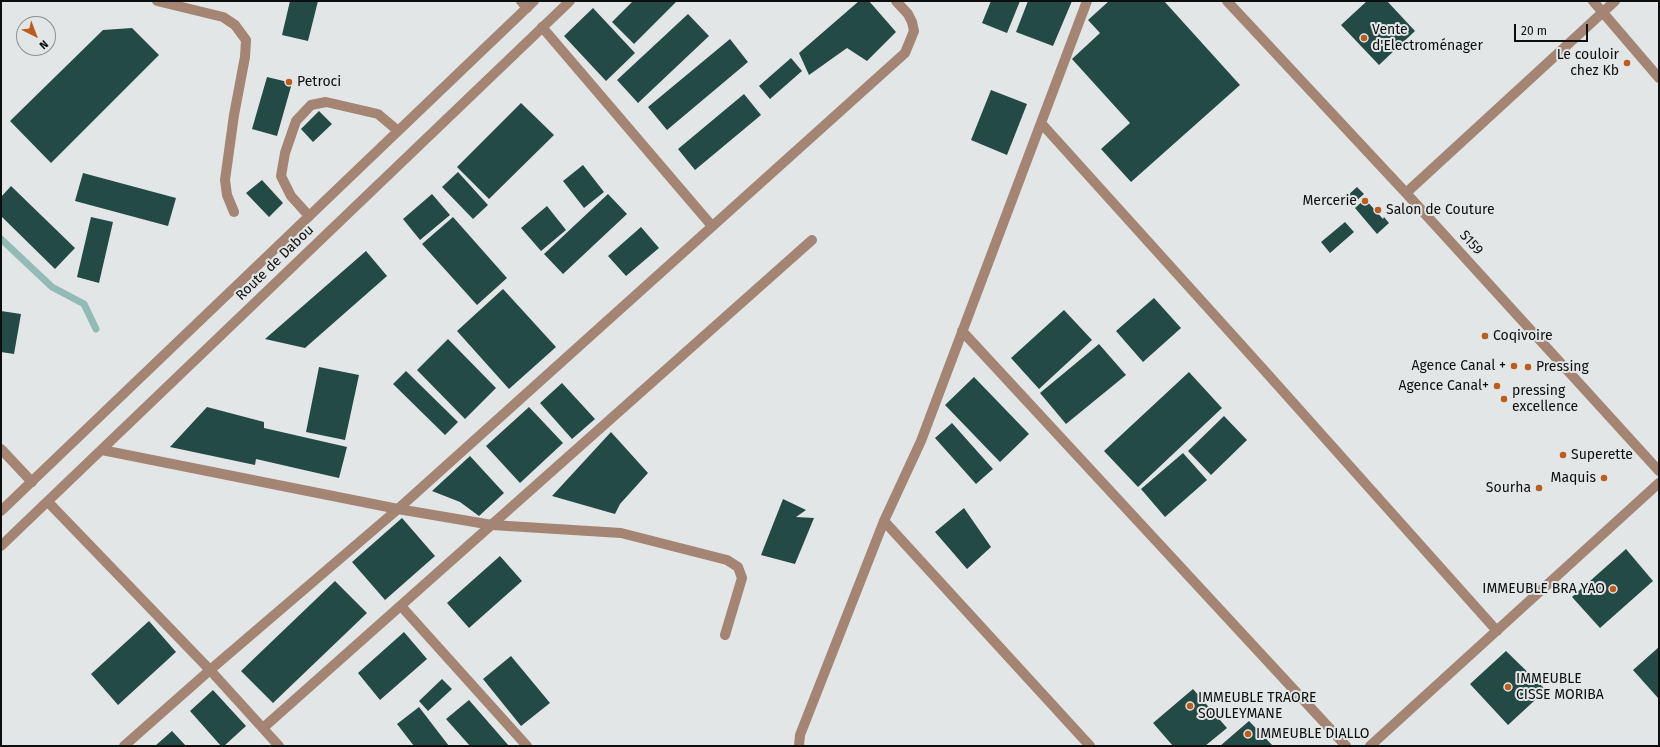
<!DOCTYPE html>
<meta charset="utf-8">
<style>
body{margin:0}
#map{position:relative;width:1660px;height:747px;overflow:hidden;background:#e2e6e6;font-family:"Fira Sans",sans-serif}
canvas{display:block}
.frame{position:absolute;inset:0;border:2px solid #0d0e0e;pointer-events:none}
.north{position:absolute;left:16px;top:16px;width:40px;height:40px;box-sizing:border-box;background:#e2e6e6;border:1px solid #8d9090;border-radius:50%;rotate:138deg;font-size:11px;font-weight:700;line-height:16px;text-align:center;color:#0d0e0e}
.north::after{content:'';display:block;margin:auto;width:14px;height:18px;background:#bc5b1c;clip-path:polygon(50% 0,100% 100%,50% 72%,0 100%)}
.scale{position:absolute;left:1514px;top:24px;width:74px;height:18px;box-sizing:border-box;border:2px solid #0d0e0e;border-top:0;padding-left:5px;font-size:12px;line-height:14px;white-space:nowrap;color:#0d0e0e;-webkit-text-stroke:3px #e2e6e6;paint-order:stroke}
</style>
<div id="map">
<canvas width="1660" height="747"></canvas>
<div class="frame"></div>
<div class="north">N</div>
<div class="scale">20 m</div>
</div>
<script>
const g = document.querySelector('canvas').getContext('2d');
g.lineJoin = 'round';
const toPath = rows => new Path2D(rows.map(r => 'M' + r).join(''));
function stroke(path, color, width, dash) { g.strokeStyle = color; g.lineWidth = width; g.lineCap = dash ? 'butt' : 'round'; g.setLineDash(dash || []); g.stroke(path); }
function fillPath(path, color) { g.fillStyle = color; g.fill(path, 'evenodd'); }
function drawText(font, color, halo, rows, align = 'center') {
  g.font = font + ' "Fira Sans",sans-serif'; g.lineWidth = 4; g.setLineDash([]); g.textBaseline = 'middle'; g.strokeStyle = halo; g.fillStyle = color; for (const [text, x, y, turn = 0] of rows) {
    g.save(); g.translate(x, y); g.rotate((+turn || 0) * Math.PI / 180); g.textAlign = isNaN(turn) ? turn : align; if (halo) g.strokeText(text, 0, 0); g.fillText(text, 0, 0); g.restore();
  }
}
const stream = toPath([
 [1,239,52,287,84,304,96,329]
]);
const building = toPath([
 [290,1,318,1,308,41,282,35],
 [633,1,677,1,634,44,612,22],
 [859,1,869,1,896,32,867,61,847,48,809,75,799,53],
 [991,1,1020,1,1007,33,982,23],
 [1028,1,1072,1,1053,46,1016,32],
 [1109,1,1164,1,1240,85,1131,182,1101,149,1130,123,1072,59,1100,33,1088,20],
 [1367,1,1387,1,1415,31,1379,65,1341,25],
 [593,8,635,53,606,81,564,36],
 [688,14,709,36,638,103,617,80],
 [132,28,159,55,51,163,10,121,103,30],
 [730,39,748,62,667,130,648,107],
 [791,58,802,71,770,99,759,86],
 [267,77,292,83,277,136,252,129],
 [991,90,1027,104,1007,155,971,140],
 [744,94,761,115,695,170,678,149],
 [521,103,554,135,489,199,457,167],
 [319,111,332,124,313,142,301,129],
 [583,165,604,192,584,208,563,181],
 [458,172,488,205,473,219,442,187],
 [83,173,176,198,168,226,75,201],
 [262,180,283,203,269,217,246,193],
 [11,186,75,248,55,269,1,216,1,197],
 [1357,187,1364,194,1354,203,1347,196],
 [432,194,450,215,420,240,403,219],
 [608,194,627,214,563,274,544,254],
 [1365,199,1383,219,1384,217,1389,223,1377,234,1355,208],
 [547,206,566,230,541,251,521,228],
 [91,217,113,222,99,283,77,277],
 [453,217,507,278,477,305,422,244],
 [1345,222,1354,232,1330,253,1321,242],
 [641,227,659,248,626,276,608,256],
 [366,251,387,276,305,348,265,339],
 [503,289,556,347,509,389,457,331],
 [1154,298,1181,328,1143,362,1116,331],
 [1064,310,1092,340,1039,389,1011,358],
 [1,311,21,314,14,354,1,352],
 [448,339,496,388,465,419,417,370],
 [1099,344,1126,375,1066,424,1040,393],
 [319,367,359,375,345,440,306,432],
 [406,371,458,422,445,435,393,384],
 [1189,372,1222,408,1138,487,1104,451],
 [974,377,1029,434,1000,462,945,405],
 [562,383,595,419,572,439,540,403],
 [207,407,264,422,264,428,347,447,339,478,256,459,255,465,170,447],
 [529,407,563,443,520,483,486,446],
 [1224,416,1247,440,1211,475,1188,451],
 [952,423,993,469,976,484,935,438],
 [611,432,648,473,620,504,615,514,552,496],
 [1183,453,1207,480,1165,517,1141,489],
 [470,456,504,493,479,516,460,502,432,491],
 [783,499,806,510,796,517,814,518,795,564,761,555],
 [964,508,991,547,967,569,935,532],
 [402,518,435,556,385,600,352,562],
 [1626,549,1653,581,1600,628,1572,597],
 [500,556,522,581,469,628,447,603],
 [335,581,367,613,273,703,241,671],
 [149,621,176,652,118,705,91,674],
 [404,632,427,659,380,700,358,673],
 [1659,647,1659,697,1658,698,1633,670],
 [1506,651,1546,690,1508,725,1470,684],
 [511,656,550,703,521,726,483,679],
 [442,679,452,689,428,711,419,701],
 [1193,689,1227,728,1205,746,1173,746,1153,723],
 [213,690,246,726,224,746,221,746,190,711],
 [469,700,509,746,470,746,446,719],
 [419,707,449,746,414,746,397,724],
 [1249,721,1273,746,1220,746],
 [172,731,186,746,155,746]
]);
const service = toPath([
 [309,216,291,196,281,176,285,153,296,121,311,105,326,102,378,114,397,130]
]);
const minor = toPath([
 [157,1,223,17,235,25,246,40,245,57,234,115,225,180,227,195,234,212],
 [521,1,527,8],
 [1227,1,1406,193,1659,471],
 [1593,1,1659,78],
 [542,27,712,226],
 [1041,123,1264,370,1497,631],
 [1406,193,1615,1],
 [962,331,1346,746],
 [1,449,32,482],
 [102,450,398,509,492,525,621,533,727,560,738,567,742,578,725,635],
 [48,502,210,670,279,746],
 [884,521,1090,746],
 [401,606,527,746],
 [263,728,812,240],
 [124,746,210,670,398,509,905,53,914,31,912,22,908,14,896,1],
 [799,746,800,735,884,521,921,441,1087,1],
 [1370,746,1659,483]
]);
const tertiary = toPath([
 [1,511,534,1],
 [1,546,570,1]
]);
const markers = [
 [1364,38,4,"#bc5b1c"],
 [1627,63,4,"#bc5b1c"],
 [289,82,4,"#bc5b1c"],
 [1365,201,4,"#bc5b1c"],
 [1378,210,4,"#bc5b1c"],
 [1485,336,4,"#bc5b1c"],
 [1514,366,4,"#bc5b1c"],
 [1528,367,4,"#bc5b1c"],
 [1497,386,4,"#bc5b1c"],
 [1504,399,4,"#bc5b1c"],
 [1563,455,4,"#bc5b1c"],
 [1604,478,4,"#bc5b1c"],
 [1539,488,4,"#bc5b1c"],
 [1613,589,4,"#bc5b1c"],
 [1508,687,4,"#bc5b1c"],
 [1190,706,4,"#bc5b1c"],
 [1248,734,4,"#bc5b1c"]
];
const poiNames = [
 ["Vente",1372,30],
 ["d'Electroménager",1372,46],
 ["Le couloir",1619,55,"right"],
 ["chez Kb",1619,71,"right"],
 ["Petroci",297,82],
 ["Mercerie",1357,201,"right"],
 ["Salon de Couture",1386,210],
 ["Coqivoire",1493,336],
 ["Agence Canal +",1506,366,"right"],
 ["Pressing",1536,367],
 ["Agence Canal+",1489,386,"right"],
 ["pressing",1512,391],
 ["excellence",1512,407],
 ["Superette",1571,455],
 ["Maquis",1596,478,"right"],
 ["Sourha",1531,488,"right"],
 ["IMMEUBLE BRA YAO",1605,589,"right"],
 ["IMMEUBLE",1516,679],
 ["CISSE MORIBA",1516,695],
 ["IMMEUBLE TRAORE",1198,698],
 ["SOULEYMANE",1198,714],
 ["IMMEUBLE DIALLO",1256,734]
];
const streetNames = [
 ["S159",1471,243,48],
 ["Route de Dabou",275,263,-44]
];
stroke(stream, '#92bbb6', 7);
fillPath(building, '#244a46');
stroke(service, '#a48473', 10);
stroke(minor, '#a48473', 10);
stroke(tertiary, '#a48473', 10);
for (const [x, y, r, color] of markers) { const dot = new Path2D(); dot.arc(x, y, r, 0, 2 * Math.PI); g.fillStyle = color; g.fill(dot); stroke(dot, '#e2e6e6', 1.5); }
drawText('14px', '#0d0e0e', '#e2e6e6', poiNames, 'left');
drawText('14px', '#0d0e0e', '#e2e6e6', streetNames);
</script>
